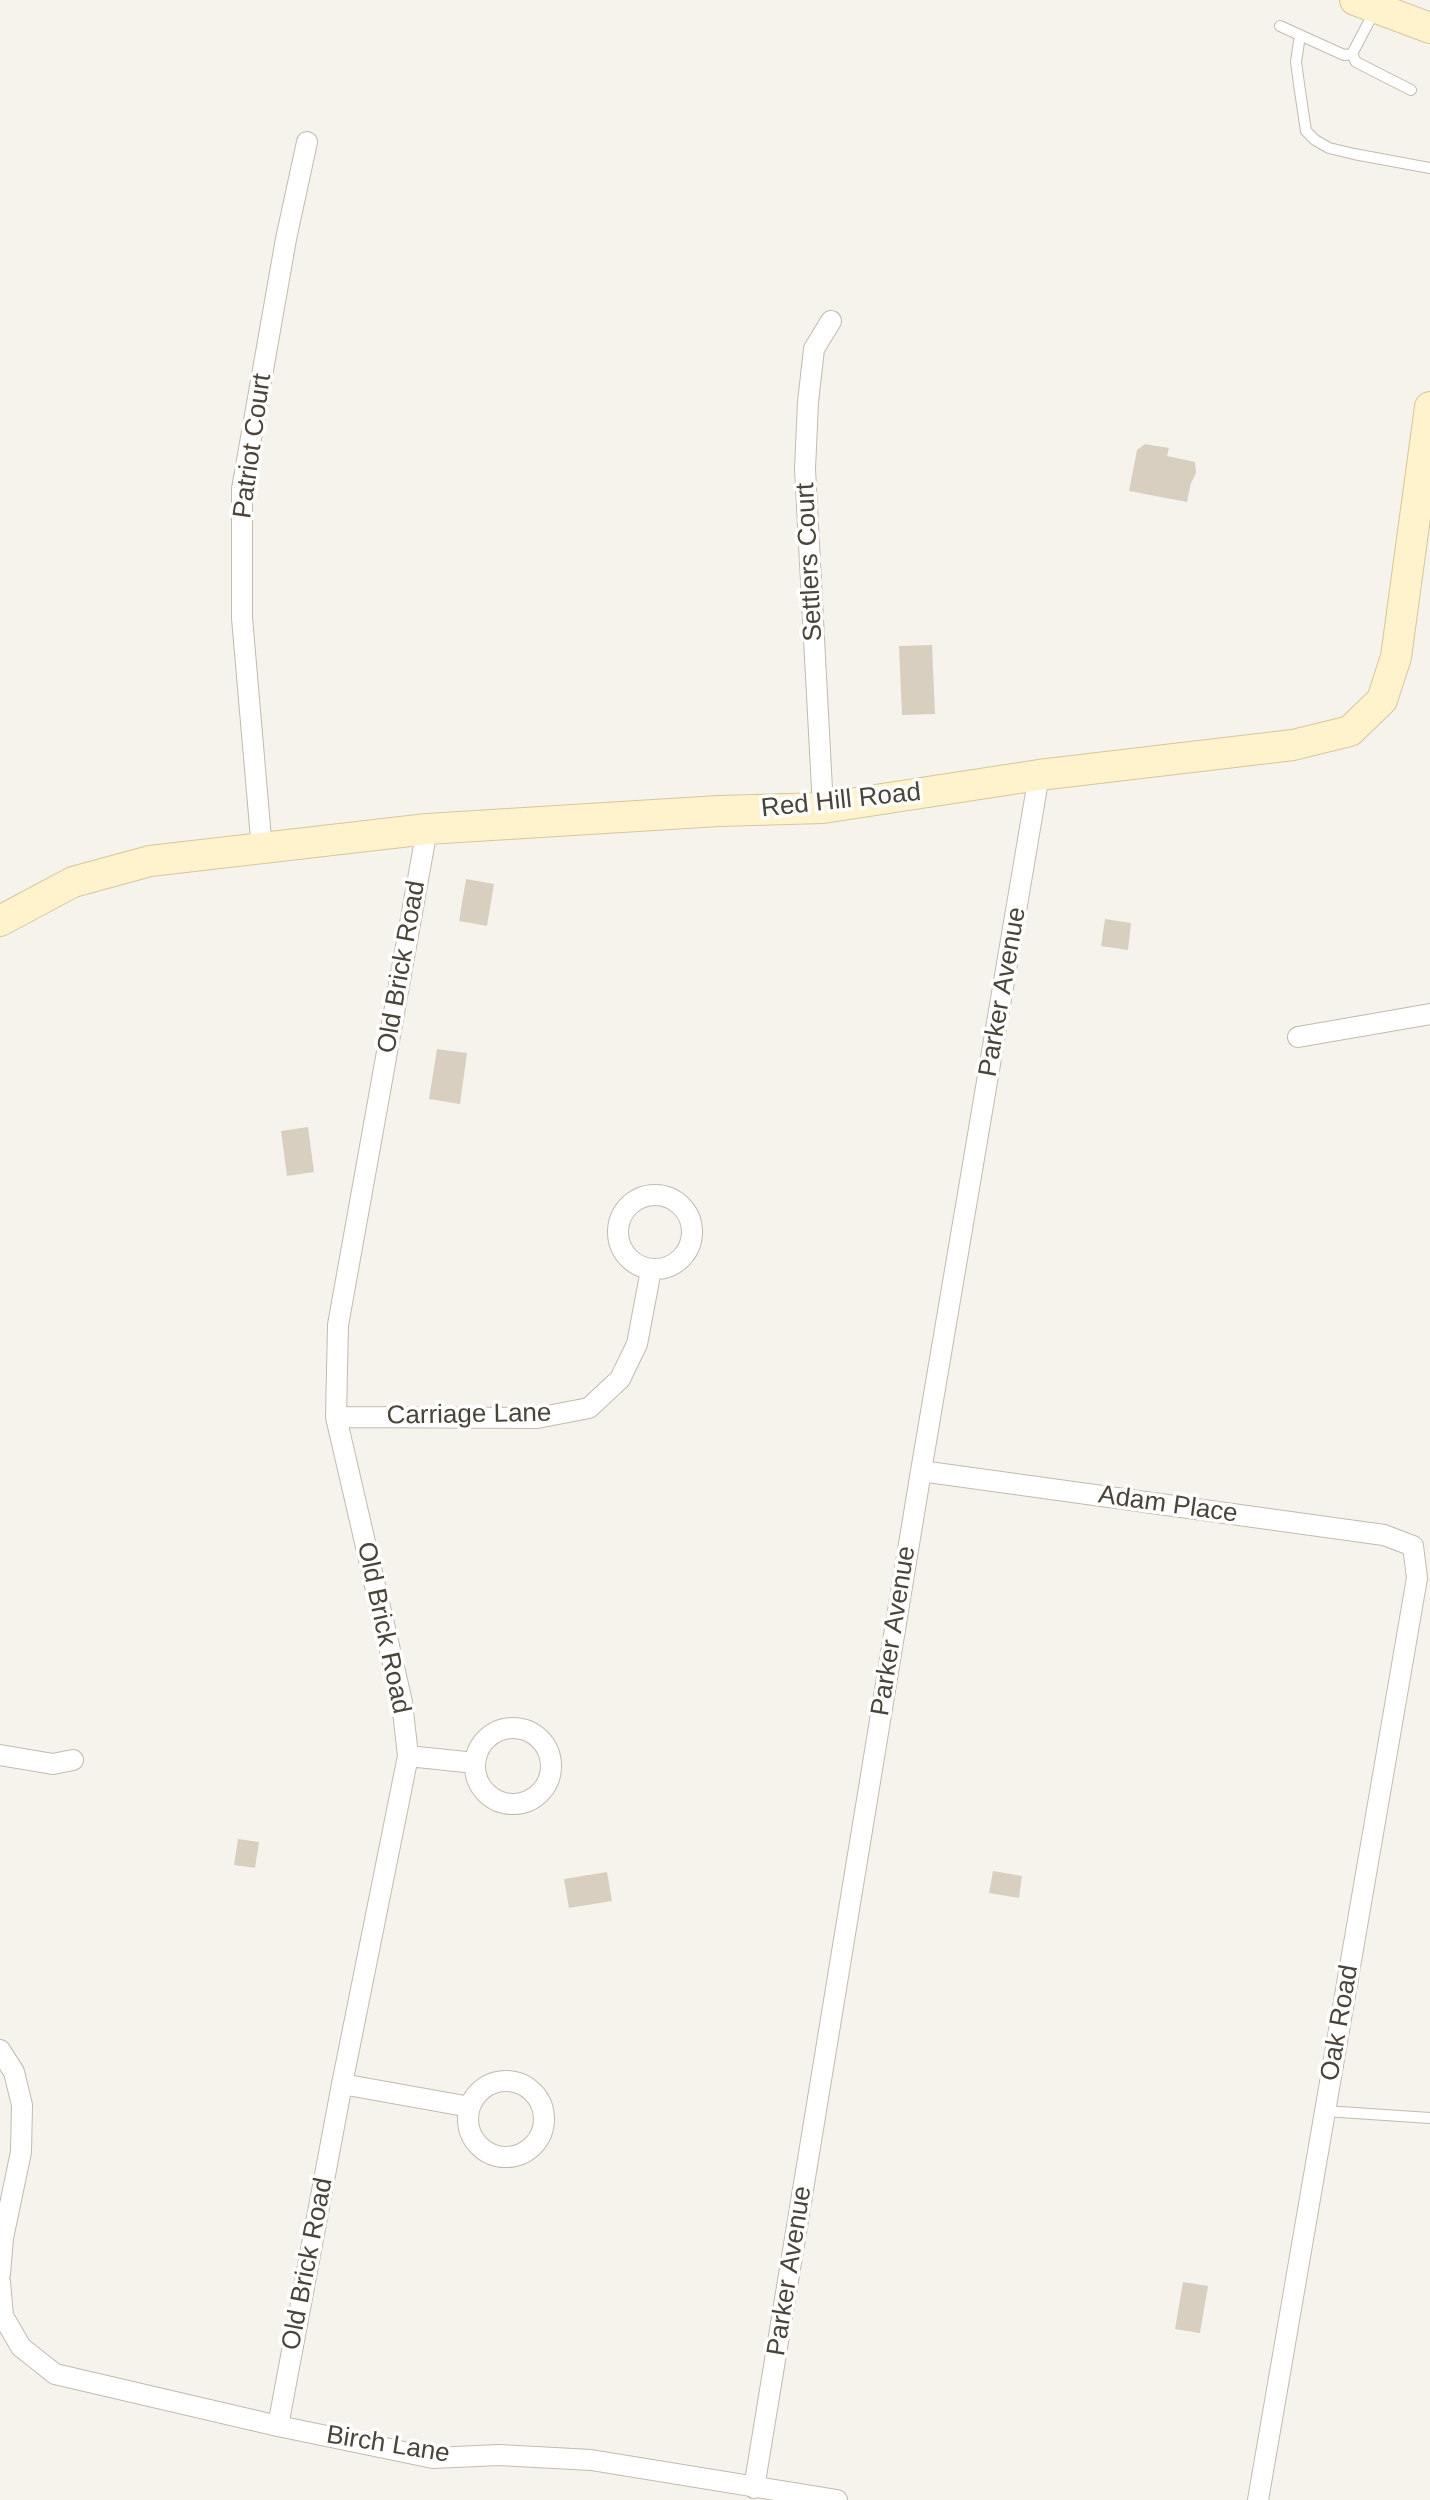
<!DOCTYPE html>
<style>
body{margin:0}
canvas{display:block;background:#f6f3ec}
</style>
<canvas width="1430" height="2500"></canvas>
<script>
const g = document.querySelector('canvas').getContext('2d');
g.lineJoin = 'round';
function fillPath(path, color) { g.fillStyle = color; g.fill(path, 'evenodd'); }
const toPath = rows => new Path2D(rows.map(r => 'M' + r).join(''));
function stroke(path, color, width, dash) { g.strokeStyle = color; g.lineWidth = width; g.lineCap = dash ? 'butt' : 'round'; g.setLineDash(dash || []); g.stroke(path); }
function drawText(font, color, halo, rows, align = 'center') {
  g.font = font + ' Helvetica,sans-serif'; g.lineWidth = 7; g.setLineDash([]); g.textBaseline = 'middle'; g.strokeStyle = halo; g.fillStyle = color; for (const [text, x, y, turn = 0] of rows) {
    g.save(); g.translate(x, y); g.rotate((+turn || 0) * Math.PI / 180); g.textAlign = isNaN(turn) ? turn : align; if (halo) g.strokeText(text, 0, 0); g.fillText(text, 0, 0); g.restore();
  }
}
const building = toPath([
 [1145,444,1169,448,1167,456,1195,462,1196,473,1191,483,1187,502,1129,491,1137,450],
 [932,645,935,714,902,715,899,646],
 [466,879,494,884,487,926,459,921],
 [1105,919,1131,923,1128,950,1101,946],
 [437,1049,467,1053,460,1104,429,1099],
 [308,1127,314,1172,287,1176,281,1131],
 [238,1839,259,1842,255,1868,234,1865],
 [993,1871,1022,1876,1019,1898,989,1893],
 [607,1872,612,1901,569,1908,564,1879],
 [1183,2282,1208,2286,1200,2333,1175,2329]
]);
const lane = toPath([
 [1375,10,1352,54,1356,62,1411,90],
 [1280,26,1344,55,1352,54],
 [1300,35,1296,62,1300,91,1306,131,1315,140,1329,148,1354,154,1430,168],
 [1325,2111,1430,2118]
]);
const street = toPath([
 [823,808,805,469,808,402,814,349,831,321],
 [262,850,242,618,242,489,286,239,307,142],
 [1298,1037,1430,1014],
 '618 1232a37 37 0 1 1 74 0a37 37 0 1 1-74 0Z',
 [336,1417,537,1418,589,1408,620,1379,637,1344,651,1270],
 [921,1471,1384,1535,1413,1546,1417,1578,1258,2500],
 '475 1766a38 38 0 1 1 76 0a38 38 0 1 1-76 0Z',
 [0,1755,53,1764,73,1760],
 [408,1756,475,1763],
 [0,2050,14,2072,22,2105,21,2152,3,2238,0,2274],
 '468 2119a38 38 0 1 1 76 0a38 38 0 1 1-76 0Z',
 [342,2084,470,2107],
 [0,2282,3,2316,21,2347,55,2374,278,2426,433,2458,499,2455,591,2460,837,2500],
 [278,2426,342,2084,408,1756,402,1702,336,1417,338,1325,427,829],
 [754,2488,921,1471,1039,775]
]);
const secondary = toPath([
 [1355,0,1430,28],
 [0,921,73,882,150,861,427,829,719,811,823,808,1039,775,1293,745,1350,731,1382,700,1396,657,1430,407]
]);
const streetNames = [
 ["Patriot Court",253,446,-82],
 ["Settlers Court",810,562,-93],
 ["Red Hill Road",841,801,-6],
 ["Old Brick Road",402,967,-80],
 ["Parker Avenue",1003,992,-80],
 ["Carriage Lane",469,1415,-1],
 ["Adam Place",1168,1505,8],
 ["Old Brick Road",383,1628,78],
 ["Parker Avenue",894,1631,-81],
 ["Oak Road",1340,2023,-80],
 ["Old Brick Road",308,2264,-79],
 ["Parker Avenue",790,2271,-81],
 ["Birch Lane",388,2445,9]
];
fillPath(building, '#d8cfc1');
stroke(lane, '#c2bbae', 12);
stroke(street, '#c2bbae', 22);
stroke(secondary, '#d6c79b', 32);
stroke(lane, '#fff', 10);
stroke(street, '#fff', 20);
stroke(secondary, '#fff3cd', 30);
drawText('26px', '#4b4439', '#fff', streetNames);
</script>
